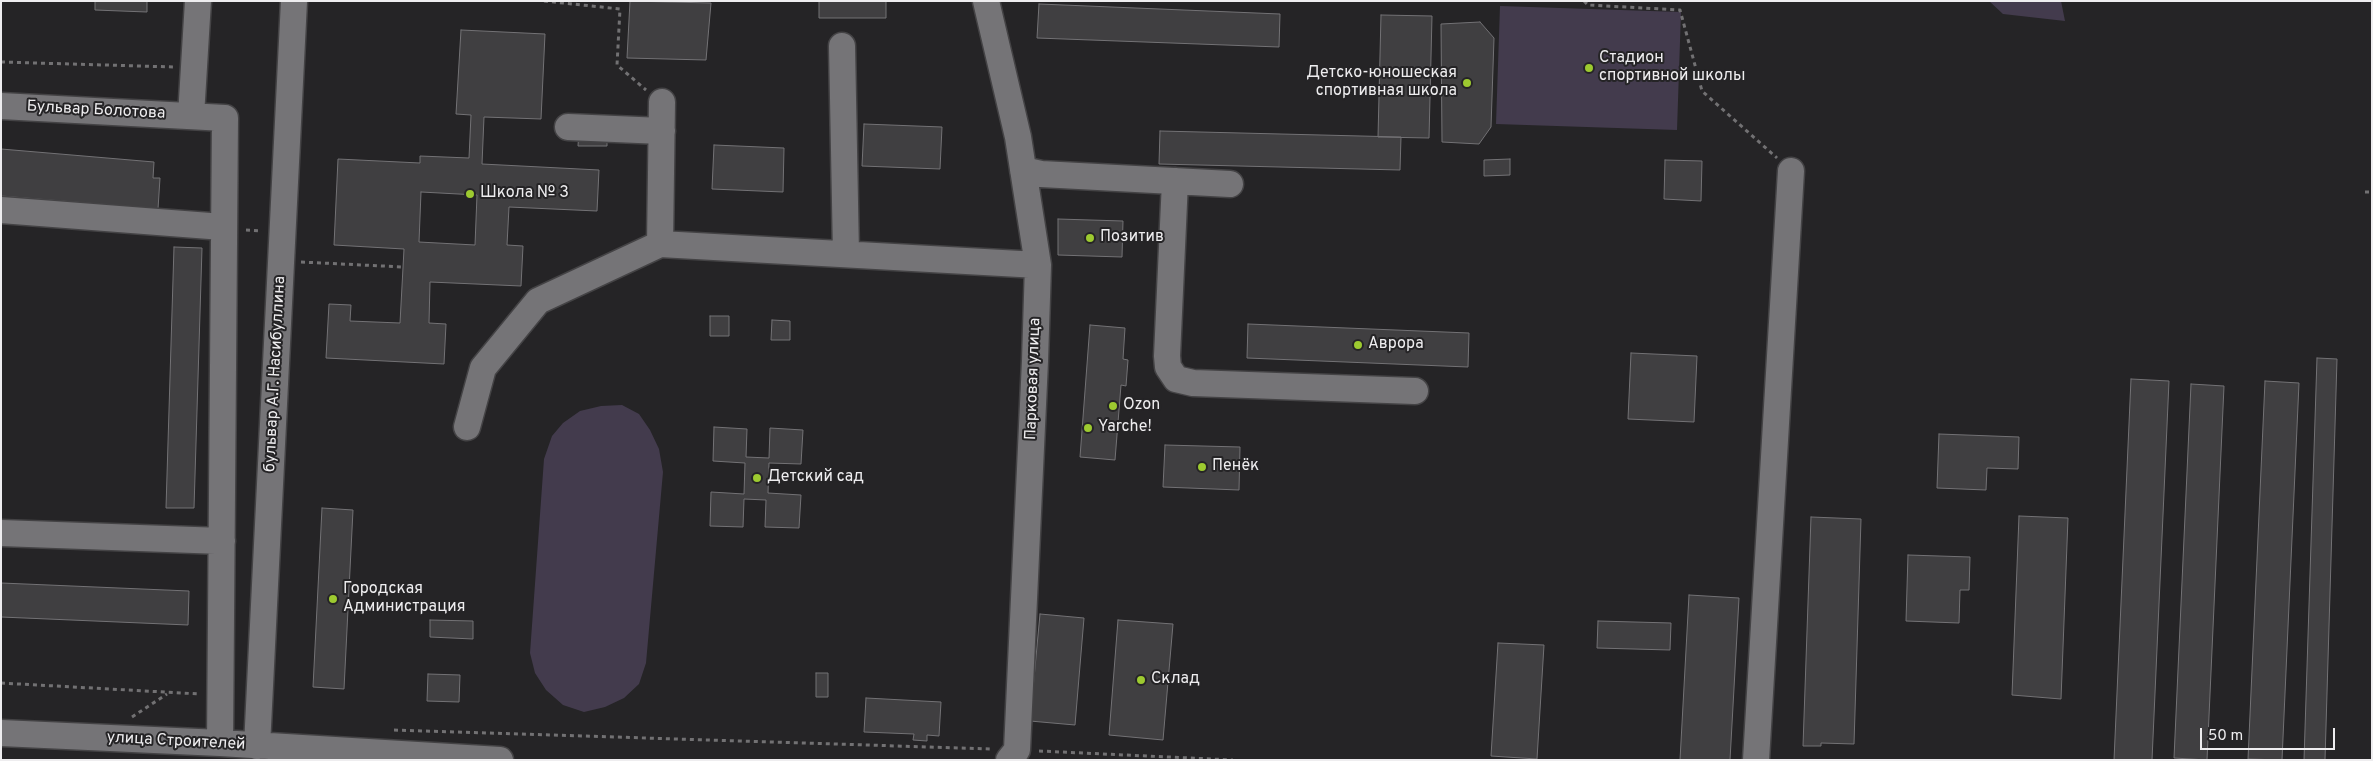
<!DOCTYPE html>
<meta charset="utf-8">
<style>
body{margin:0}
#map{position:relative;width:2373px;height:761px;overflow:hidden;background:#252426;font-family:Overpass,sans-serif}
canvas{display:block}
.frame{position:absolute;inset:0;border:2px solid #eeedef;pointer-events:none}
.scale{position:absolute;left:2200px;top:728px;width:135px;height:22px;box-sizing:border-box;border:2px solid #eeedef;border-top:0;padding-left:6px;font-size:15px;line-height:18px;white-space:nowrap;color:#eeedef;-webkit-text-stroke:4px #252426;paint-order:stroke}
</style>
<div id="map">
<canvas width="2373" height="761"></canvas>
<div class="frame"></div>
<div class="scale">50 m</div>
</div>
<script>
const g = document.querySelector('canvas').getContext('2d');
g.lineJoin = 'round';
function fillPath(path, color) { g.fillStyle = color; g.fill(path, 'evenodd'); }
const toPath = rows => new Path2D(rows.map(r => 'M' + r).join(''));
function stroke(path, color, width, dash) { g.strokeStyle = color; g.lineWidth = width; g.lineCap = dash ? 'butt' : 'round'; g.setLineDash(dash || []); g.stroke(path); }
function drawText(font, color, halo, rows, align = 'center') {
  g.font = font + ' Overpass,sans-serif'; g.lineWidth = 4; g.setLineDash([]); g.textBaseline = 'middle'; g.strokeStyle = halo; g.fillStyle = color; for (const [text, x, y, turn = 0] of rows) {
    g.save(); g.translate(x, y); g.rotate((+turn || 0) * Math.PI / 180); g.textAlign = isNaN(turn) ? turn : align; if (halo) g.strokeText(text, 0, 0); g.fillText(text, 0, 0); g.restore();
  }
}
const green = toPath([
 [1989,1,2061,1,2065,21,2003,14],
 [1500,6,1681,12,1677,130,1496,124],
 [622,405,639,414,650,430,659,449,663,472,646,663,639,684,624,698,605,707,584,712,563,705,546,690,535,673,530,653,544,459,552,436,563,423,580,411,601,406]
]);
const building = toPath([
 [95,1,147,1,147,12,95,10,95,1],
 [630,1,711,3,706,60,627,58,630,1],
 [819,1,886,1,886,18,819,18,819,1],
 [1039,4,1280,14,1279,47,1037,38,1039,4],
 [1381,15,1432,16,1429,138,1378,137,1381,15],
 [1480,22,1494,38,1491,127,1479,144,1442,142,1441,24,1480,22],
 [461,30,545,34,541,119,484,117,482,164,599,170,597,211,509,207,507,245,523,246,521,286,430,282,429,323,446,324,444,364,326,358,329,304,351,305,350,321,400,323,404,249,334,245,338,159,420,163,420,156,469,158,471,115,456,114,461,30],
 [421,192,477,195,475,245,419,242,421,192],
 [864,124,942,127,940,169,862,166,864,124],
 [579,130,607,130,607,146,578,146,579,130],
 [1160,131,1401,137,1400,170,1159,164,1160,131],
 [714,145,784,148,783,192,712,189,714,145],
 [1,149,154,162,153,178,160,178,158,209,1,196,1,149],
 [1510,159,1510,175,1484,176,1484,160,1510,159],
 [1665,160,1702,161,1701,201,1664,199,1665,160],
 [1058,219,1123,221,1122,257,1058,255,1058,219],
 [174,247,202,248,194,508,166,508,174,247],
 [710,316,729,316,729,336,710,336,710,316],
 [772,320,790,321,790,340,771,340,772,320],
 [1248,324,1469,333,1468,367,1247,358,1248,324],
 [1090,325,1125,328,1123,359,1128,360,1126,386,1121,385,1115,460,1080,457,1090,325],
 [1631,353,1697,356,1694,422,1628,419,1631,353],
 [2317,358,2337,359,2325,760,2304,760,2317,358],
 [2131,379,2169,381,2152,760,2114,760,2131,379],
 [2265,381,2299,383,2282,760,2248,759,2265,381],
 [2191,384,2224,386,2207,760,2174,758,2191,384],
 [714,427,747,429,746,457,769,458,770,428,803,430,801,464,769,463,768,493,801,495,799,528,765,527,766,500,744,499,743,527,710,526,711,492,744,494,745,463,713,461,714,427],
 [1939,434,2019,437,2018,469,1987,468,1986,490,1937,488,1939,434],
 [1165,445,1240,447,1239,490,1163,487,1165,445],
 [322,508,353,510,344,689,313,687,322,508],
 [2019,516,2068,518,2061,699,2012,695,2019,516],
 [1811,517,1861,519,1854,744,1821,743,1821,746,1803,746,1811,517],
 [1908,555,1970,557,1969,590,1960,590,1959,623,1906,621,1908,555],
 [1,583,189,591,188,625,1,617,1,583],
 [1689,595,1739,598,1730,760,1680,760,1689,595],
 [1040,614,1084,618,1075,725,1030,721,1040,614],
 [430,620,473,621,473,639,430,637,430,620],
 [1118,620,1173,624,1163,740,1109,735,1118,620],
 [1598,621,1671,623,1670,650,1597,648,1598,621],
 [1498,643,1544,645,1537,759,1491,756,1498,643],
 [816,673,828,673,828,697,816,697,816,673],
 [428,674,460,675,459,702,427,701,428,674],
 [866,698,941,702,939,736,927,735,927,741,913,740,914,734,864,732,866,698]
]);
const path = toPath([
 [544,1,620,9,617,65,646,90],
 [1584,1,1588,5,1680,10,1702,91,1777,158],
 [1,62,174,67],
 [2365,192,2372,192],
 [246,230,262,231],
 [301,262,403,267],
 [1,683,200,694],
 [132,717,167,694],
 [394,730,992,749],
 [1039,751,1233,760]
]);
const minor = toPath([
 [986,1,1018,137,1038,265,1035,361,1017,750,1009,760],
 [842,46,846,254],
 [1,106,225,118,220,743],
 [191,116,198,1],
 [568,127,662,131],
 [1023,170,1041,174,1230,184],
 [1175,181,1167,356,1168,367,1176,379,1193,383,1415,391],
 [1,210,223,227],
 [660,244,662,102],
 [467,427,483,368,538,301,660,244,1038,265],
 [1,533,222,541],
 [1,733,220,743,500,760],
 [257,746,294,1],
 [1756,760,1791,171]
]);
const markers = [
 [1589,68,5,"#9dca30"],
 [1467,83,5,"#9dca30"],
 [470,194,5,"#9dca30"],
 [1090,238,5,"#9dca30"],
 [1358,345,5,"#9dca30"],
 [1113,406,5,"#9dca30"],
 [1088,428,5,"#9dca30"],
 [1202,467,5,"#9dca30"],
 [757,478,5,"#9dca30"],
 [333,599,5,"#9dca30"],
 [1141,680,5,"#9dca30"]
];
const poiNames = [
 ["Стадион",1599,59],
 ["спортивной школы",1599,77],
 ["Детско-юношеская",1457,74,"right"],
 ["спортивная школа",1457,92,"right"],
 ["Школа № 3",480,194],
 ["Позитив",1100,238],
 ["Аврора",1368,345],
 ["Ozon",1123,406],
 ["Yarche!",1098,428],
 ["Пенёк",1212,467],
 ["Детский сад",767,478],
 ["Городская",343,590],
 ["Администрация",343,608],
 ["Склад",1151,680]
];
const streetNames = [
 ["Бульвар Болотова",96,111,3],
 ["бульвар А.Г. Насибуллина",276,374,-87],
 ["Парковая улица",1034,379,-88],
 ["улица Строителей",176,742,3]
];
fillPath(green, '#433b4d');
fillPath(building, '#403f41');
stroke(building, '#737275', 1);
stroke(minor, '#444345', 29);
stroke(path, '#727173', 3, [4, 4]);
stroke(minor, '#757477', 26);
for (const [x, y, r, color] of markers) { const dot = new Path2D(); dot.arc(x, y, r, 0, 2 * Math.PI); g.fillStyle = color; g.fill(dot); stroke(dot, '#252426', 2); }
drawText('16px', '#eeedef', '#252426', poiNames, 'left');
drawText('16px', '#eeedef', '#252426', streetNames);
</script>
